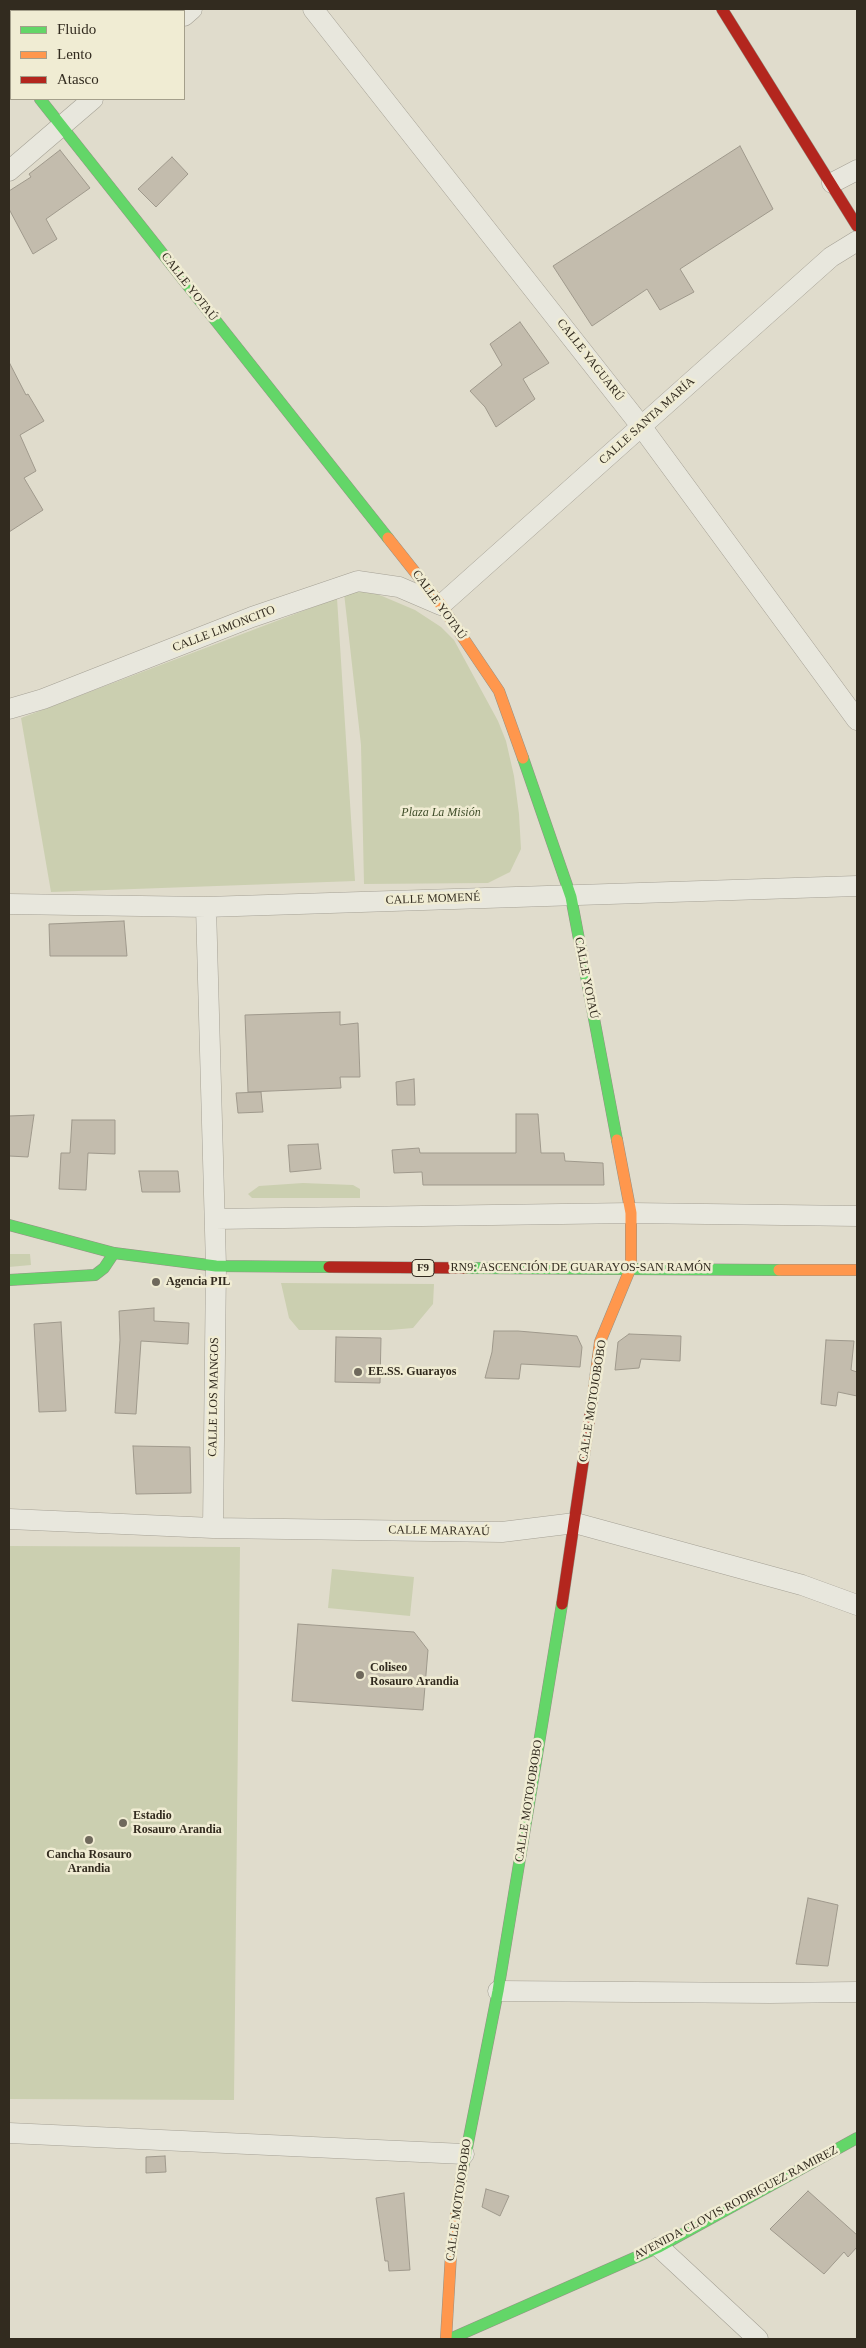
<!DOCTYPE html>
<meta charset="utf-8">
<style>
body{margin:0}
#map{position:relative;width:866px;height:2348px;overflow:hidden;background:#e0dccc;font-family:"Times New Roman",serif}
canvas{display:block}
.frame{position:absolute;inset:0;border:10px solid #322b1f;pointer-events:none}
.legend{position:absolute;left:10px;top:10px;width:175px;height:90px;box-sizing:border-box;background:#f0ecd3;border:1px solid #a49f8b;margin:0;padding:6px 9px;list-style:none;font-size:15px;color:#322b1f}
.legend li{display:flex;align-items:center;gap:10px;height:25px}
.legend b{width:25px;border:1px solid #a49f8b}
</style>
<div id="map">
<canvas width="866" height="2348"></canvas>
<div class="frame"></div>
<ul class="legend">
<li><b style="height:6px;background:#63d668"></b>Fluido</li>
<li><b style="height:6px;background:#ff974d"></b>Lento</li>
<li><b style="height:6px;background:#b3261e"></b>Atasco</li>
</ul>
</div>
<script>
const g = document.querySelector('canvas').getContext('2d');
g.lineJoin = 'round';
function fillPath(path, color) { g.fillStyle = color; g.fill(path, 'evenodd'); }
const toPath = rows => new Path2D(rows.map(r => 'M' + r).join(''));
function stroke(path, color, width, dash) { g.strokeStyle = color; g.lineWidth = width; g.lineCap = dash ? 'butt' : 'round'; g.setLineDash(dash || []); g.stroke(path); }
function drawText(font, color, halo, rows, align = 'center') {
  g.font = font + ' "Times New Roman",serif'; g.lineWidth = 5; g.setLineDash([]); g.textBaseline = 'middle'; g.strokeStyle = halo; g.fillStyle = color; for (const [text, x, y, turn = 0] of rows) {
    g.save(); g.translate(x, y); g.rotate((+turn || 0) * Math.PI / 180); g.textAlign = isNaN(turn) ? turn : align; if (halo) g.strokeText(text, 0, 0); g.fillText(text, 0, 0); g.restore();
  }
}
const green = toPath([
 [363,588,415,610,441,627,454,640,498,721,506,741,514,776,519,814,521,849,510,872,488,883,364,884,361,745,344,593],
 [337,598,355,881,51,892,21,718],
 [303,1183,353,1185,360,1189,360,1198,252,1198,248,1194,259,1186],
 [9,1254,30,1254,31,1265,9,1267],
 [281,1283,434,1284,433,1304,413,1328,390,1330,299,1330,289,1318],
 [9,1546,240,1547,234,2100,9,2099],
 [332,1569,414,1577,410,1616,328,1608]
]);
const building = toPath([
 [740,146,773,209,680,269,694,292,660,310,647,289,592,326,553,266,740,146],
 [60,150,90,188,46,219,57,239,33,254,9,209,9,191,31,177,29,174,60,150],
 [172,157,188,174,156,207,138,189,172,157],
 [520,322,549,363,523,379,535,399,496,427,485,407,470,391,502,365,490,344,520,322],
 [9,362,26,395,28,394,44,421,20,435,36,471,24,478,43,510,9,532,9,362],
 [124,921,127,956,50,956,49,924,124,921],
 [340,1012,340,1025,358,1023,360,1077,340,1077,341,1088,248,1092,245,1015,340,1012],
 [414,1079,415,1105,397,1105,396,1082,414,1079],
 [261,1092,263,1112,238,1113,236,1093,261,1092],
 [516,1114,538,1114,541,1153,564,1153,565,1161,603,1163,604,1185,423,1185,422,1172,394,1173,392,1150,419,1148,420,1153,516,1153,516,1114],
 [34,1115,28,1157,9,1156,9,1116,34,1115],
 [72,1120,115,1120,115,1154,88,1153,86,1190,59,1189,61,1153,70,1153,72,1120],
 [318,1144,321,1169,290,1172,288,1145,318,1144],
 [139,1171,178,1171,180,1192,142,1192,139,1171],
 [154,1308,154,1321,189,1323,188,1344,141,1341,136,1414,115,1413,120,1340,119,1311,154,1308],
 [61,1322,66,1411,39,1412,34,1324,61,1322],
 [494,1331,518,1331,577,1336,582,1347,580,1367,521,1364,519,1379,485,1378,492,1352,494,1331],
 [629,1334,681,1336,680,1361,641,1359,639,1368,615,1370,618,1342,629,1334],
 [336,1337,381,1338,380,1383,335,1382,336,1337],
 [826,1340,854,1341,851,1370,857,1372,857,1396,838,1392,836,1406,821,1404,826,1340],
 [133,1446,190,1447,191,1493,136,1494,133,1446],
 [298,1624,414,1632,428,1650,423,1710,292,1701,298,1624],
 [808,1898,838,1905,828,1966,796,1964,808,1898],
 [165,2156,166,2172,146,2173,146,2157,165,2156],
 [486,2189,509,2196,500,2216,482,2207,486,2189],
 [808,2191,857,2235,857,2247,848,2257,844,2252,824,2274,770,2229,808,2191],
 [404,2193,410,2270,389,2271,388,2261,385,2261,376,2198,404,2193]
]);
const street = toPath([
 [313,9,641,426,857,720],
 [184,16,192,9],
 [9,59,11,63],
 [9,171,93,99],
 [832,183,857,170],
 [9,709,43,699,252,617,358,581,399,587,441,605,831,257,857,241],
 [9,904,206,907,857,886],
 [206,907,216,1266,213,1528],
 [215,1219,631,1213,857,1216],
 [9,1519,213,1528,502,1532,575,1523,802,1585,857,1605],
 [498,1991,770,1993,857,1992],
 [9,2133,464,2154],
 [659,2247,758,2339]
]);
const fast = toPath([
 [40,99,388,538],
 [523,758,571,897,617,1140],
 [9,1225,114,1253,216,1266,329,1267],
 [465,1268,779,1270],
 [9,1280,95,1275,104,1268,114,1253],
 [461,2178,498,1991,562,1604],
 [450,2339,659,2247,857,2138]
]);
const slow = toPath([
 [388,538,441,605,499,691,523,758],
 [779,1270,857,1270],
 [593,1395,600,1342,631,1267,631,1213,617,1140],
 [446,2339,451,2254,461,2178]
]);
const jam = toPath([
 [722,9,857,226],
 [329,1267,465,1268],
 [562,1604,593,1395]
]);
const markers = [
 [156,1282,5,"#6f695c"],
 [358,1372,5,"#6f695c"],
 [360,1675,5,"#6f695c"],
 [123,1823,5,"#6f695c"],
 [89,1840,5,"#6f695c"]
];
const shields = [
 [423,1268,22]
];
const shieldNames = [
 ["F9",423,1268]
];
const streetNames = [
 ["CALLE YOTAÚ",189,287,52],
 ["CALLE YAGUARÚ",590,360,52],
 ["CALLE SANTA MARÍA",647,421,-42],
 ["CALLE YOTAÚ",439,605,54],
 ["CALLE LIMONCITO",224,629,-21],
 ["CALLE MOMENÉ",433,899,-2],
 ["CALLE YOTAÚ",586,978,79],
 ["RN9: ASCENCIÓN DE GUARAYOS-SAN RAMÓN",581,1268],
 ["CALLE LOS MANGOS",214,1397,-89],
 ["CALLE MOTOJOBOBO",593,1401,-81],
 ["CALLE MARAYAÚ",439,1531,1],
 ["CALLE MOTOJOBOBO",529,1801,-81],
 ["CALLE MOTOJOBOBO",459,2200,-82],
 ["AVENIDA CLOVIS RODRIGUEZ RAMIREZ",736,2203,-28]
];
const parkNames = [
 ["Plaza La Misión",441,813]
];
const poiNames = [
 ["Agencia PIL",166,1282],
 ["EE.SS. Guarayos",368,1372],
 ["Coliseo",370,1668],
 ["Rosauro Arandia",370,1682],
 ["Estadio",133,1816],
 ["Rosauro Arandia",133,1830],
 ["Cancha Rosauro",89,1855,"center"],
 ["Arandia",89,1869,"center"]
];
fillPath(green, '#cbcfb0');
fillPath(building, '#c3bcad');
stroke(building, '#9f998c', 1);
stroke(street, '#a5a195', 21);
stroke(fast, '#959185', 12);
stroke(slow, '#959185', 12);
stroke(jam, '#959185', 12);
stroke(street, '#e8e7dd', 20);
stroke(fast, '#63d668', 11);
stroke(slow, '#ff974d', 11);
stroke(jam, '#b3261e', 11);
for (const [x, y, r, color] of markers) { const dot = new Path2D(); dot.arc(x, y, r, 0, 2 * Math.PI); g.fillStyle = color; g.fill(dot); stroke(dot, '#f0ecd3', 2); }
for (const [x, y, w] of shields) { const box = new Path2D(); box.roundRect(x - w / 2, y - 8.5, w, 17, 4); g.fillStyle = '#f0ecd3'; g.fill(box); stroke(box, '#322b1f', 1); }
drawText('bold 11px', '#322b1f', null, shieldNames);
drawText('12px', '#322b1f', '#f0ecd3', streetNames);
drawText('italic 12px', '#3e4c28', '#f0ecd3', parkNames);
drawText('bold 12px', '#322b1f', '#f0ecd3', poiNames, 'left');
</script>
